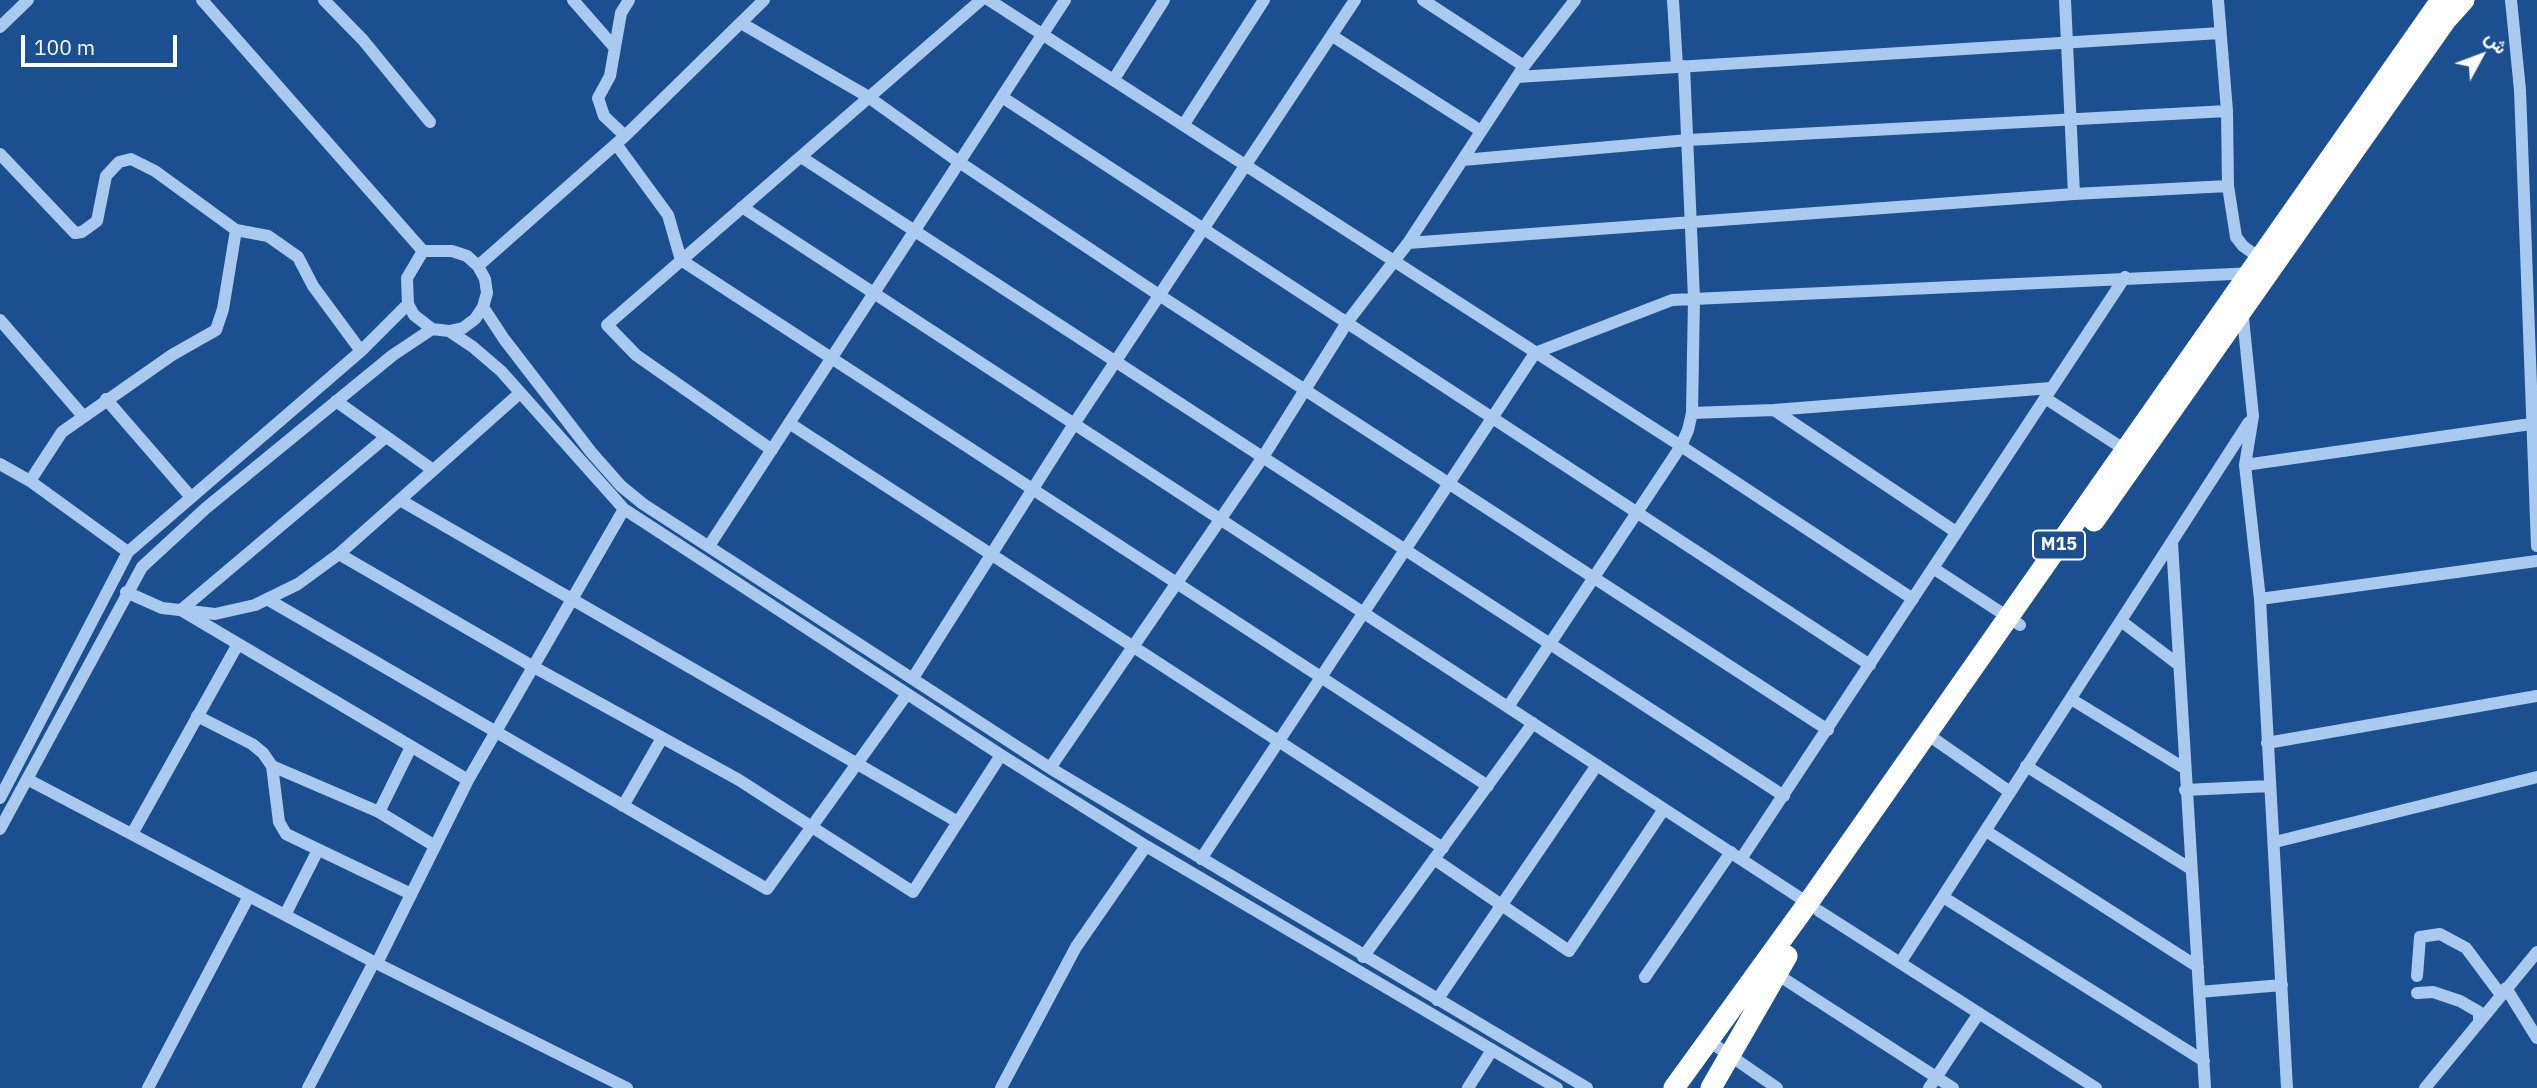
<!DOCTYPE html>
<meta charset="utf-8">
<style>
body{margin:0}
#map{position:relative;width:2537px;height:1088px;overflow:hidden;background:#1b4f8f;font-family:"IBM Plex Sans",Vazirmatn,sans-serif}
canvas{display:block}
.north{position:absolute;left:2446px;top:21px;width:70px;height:70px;-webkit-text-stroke:5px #1b4f8f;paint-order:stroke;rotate:49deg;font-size:19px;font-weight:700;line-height:28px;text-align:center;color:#fff}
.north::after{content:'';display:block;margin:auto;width:24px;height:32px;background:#fff;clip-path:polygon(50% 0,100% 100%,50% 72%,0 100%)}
.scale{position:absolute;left:21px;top:35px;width:156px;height:32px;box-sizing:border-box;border:4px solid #fff;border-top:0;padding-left:9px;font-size:21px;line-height:24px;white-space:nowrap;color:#fff;-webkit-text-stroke:5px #1b4f8f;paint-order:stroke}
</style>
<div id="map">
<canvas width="2537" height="1088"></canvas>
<div class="north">ش</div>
<div class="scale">100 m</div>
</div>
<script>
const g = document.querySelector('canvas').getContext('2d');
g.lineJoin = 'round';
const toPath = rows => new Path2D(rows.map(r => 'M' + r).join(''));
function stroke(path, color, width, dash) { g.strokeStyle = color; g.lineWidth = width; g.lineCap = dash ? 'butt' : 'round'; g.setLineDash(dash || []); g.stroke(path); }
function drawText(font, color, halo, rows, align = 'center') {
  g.font = font + ' "IBM Plex Sans",sans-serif'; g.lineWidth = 7; g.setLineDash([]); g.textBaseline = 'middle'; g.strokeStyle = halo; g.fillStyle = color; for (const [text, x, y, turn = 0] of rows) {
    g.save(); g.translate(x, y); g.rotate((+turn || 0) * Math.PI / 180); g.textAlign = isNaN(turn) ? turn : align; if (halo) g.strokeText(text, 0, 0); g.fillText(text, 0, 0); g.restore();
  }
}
const minor = toPath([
 [202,0,423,251],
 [324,0,363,40,430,122],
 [573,0,615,48],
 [989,0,1681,446,1913,599],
 [1423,0,1524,66],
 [1673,0,1677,66],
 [2065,0,2074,194],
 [2218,0,2227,111,2228,186,2236,237,2243,246,2265,262],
 [2511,0,2520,90,2537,546],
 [741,23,867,96,959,162,1159,295,1828,730],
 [0,27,28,0],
 [1334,37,1481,131],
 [1517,77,2220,33],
 [1114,79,1164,0],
 [1002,97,1870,665],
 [1184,124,1264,0],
 [625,136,604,116,598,98,610,76,621,13,629,0],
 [616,144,668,215,681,260,1488,786],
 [0,154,75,233,82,232,97,221,106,176,119,162,131,159,155,171,236,230,268,236,298,257,313,286,361,351],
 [801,157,1784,796],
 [1463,160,1688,140,2227,111],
 [742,207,1808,903],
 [1408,243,2074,194,2228,186],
 [423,251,452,251,467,256,478,266,485,279,487,293,483,307,475,319,463,328,449,331,432,329,414,315,408,304,407,278,423,251],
 [478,266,625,136,764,0],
 [483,307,504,339,591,452,621,486,643,504,1050,768,1587,1088],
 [2242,308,2253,416,2245,465,2260,599,2287,1088],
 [0,320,83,416],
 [449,331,473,347,501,371,624,509,1001,755,1146,846,1557,1088],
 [2045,398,2130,453],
 [106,399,190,496],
 [336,401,433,470],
 [1774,410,1956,532],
 [1692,413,1774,410,2051,388],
 [789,423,1443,848],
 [386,437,181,610,468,780],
 [772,450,636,355,607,325,981,0],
 [0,464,30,481,128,552],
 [2245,465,2531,424],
 [30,481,62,432,172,355,216,330,223,309,236,230],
 [400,500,958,822],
 [2172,543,2205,1088],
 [709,546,1065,0],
 [339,554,532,666,739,780,913,892,1001,755],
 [1933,568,2020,625],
 [126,592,162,608,215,614,255,605,298,584,339,554,520,393],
 [267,599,767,889,907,694],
 [2260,599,2537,561],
 [2121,621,2179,665],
 [913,678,1074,424,1355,0],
 [2071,699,2184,768],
 [1508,707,1681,446,1688,430,1692,413,1694,298,1684,66],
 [197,716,252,744,263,753,272,766,279,822,286,834,411,894],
 [1927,734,2010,792],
 [2267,743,2537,696],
 [272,766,379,812,435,846],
 [2026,766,2191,869],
 [1050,768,1263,457,1348,321,1408,243,1524,66,1575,0],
 [27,779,374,962,627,1088],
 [2185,790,2270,786],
 [0,798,128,552,361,351,408,304],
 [623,806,662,738],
 [379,812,411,747],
 [0,829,142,567,206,508,393,355,432,329],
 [1986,831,2198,967],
 [132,834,238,644],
 [2275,842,2537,777],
 [1201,859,1535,353,1672,300,2254,273],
 [1434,859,1569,951,1664,809],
 [1741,859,2125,277],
 [1943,897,2204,1061],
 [1819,911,2096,1088],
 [285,915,318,850],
 [1363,957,1533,723],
 [377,963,468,780,624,509],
 [1900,963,2249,422],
 [1775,973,1953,1088],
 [2417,976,2420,937,2440,934,2466,948,2501,995],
 [1645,977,1731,852],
 [2506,988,2537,1038],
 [2199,992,2282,985],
 [2417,993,2433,992,2460,1001,2479,1012,2479,1020],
 [1437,1000,1597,765],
 [1709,1041,1777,1088],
 [148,1088,249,896],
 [308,1088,374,962],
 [1001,1088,1076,947,1146,846],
 [1468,1088,1492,1050],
 [1929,1088,1979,1013],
 [2425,1088,2537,952]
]);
const highway = toPath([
 [2094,521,2446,20,2464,0],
 [1674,1088,1808,903,2441,0],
 [1711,1088,1787,956]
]);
const shields = [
 [2059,545,52]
];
const shieldNames = [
 ["M15",2059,545]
];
stroke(minor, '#a9c9ee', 12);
stroke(highway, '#fff', 21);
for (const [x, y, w] of shields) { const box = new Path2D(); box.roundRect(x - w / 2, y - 14.5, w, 29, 5); g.fillStyle = '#1b4f8f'; g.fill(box); stroke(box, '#fff', 2); }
drawText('bold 18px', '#fff', null, shieldNames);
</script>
